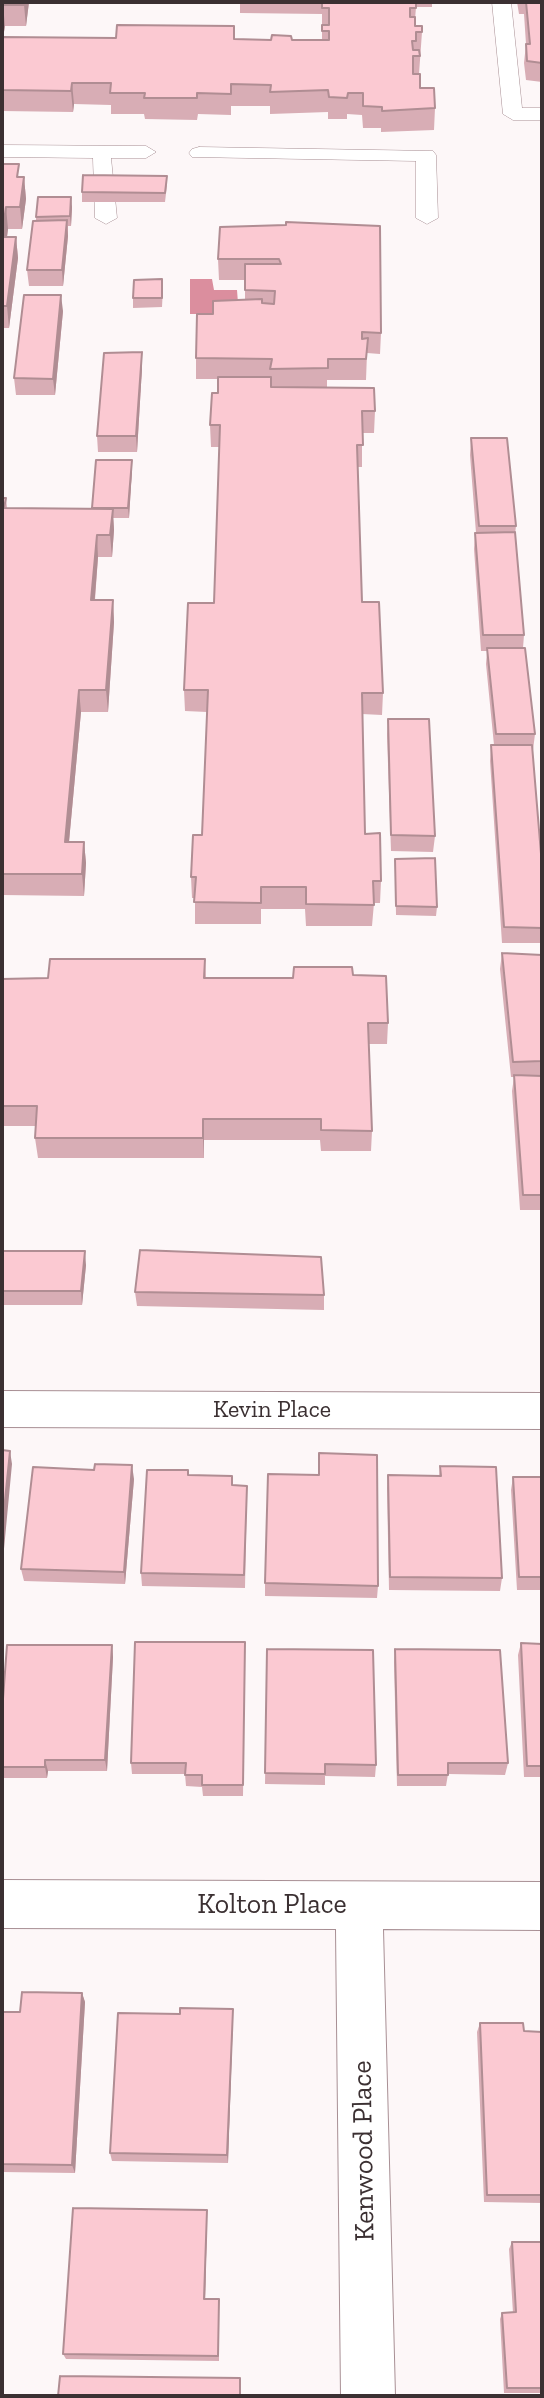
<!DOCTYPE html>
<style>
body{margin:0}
#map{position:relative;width:544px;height:2398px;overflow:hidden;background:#fdf7f8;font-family:"Zilla Slab",serif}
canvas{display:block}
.frame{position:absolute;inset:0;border:4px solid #3b3032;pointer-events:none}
</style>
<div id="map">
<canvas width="544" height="2398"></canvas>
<div class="frame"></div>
</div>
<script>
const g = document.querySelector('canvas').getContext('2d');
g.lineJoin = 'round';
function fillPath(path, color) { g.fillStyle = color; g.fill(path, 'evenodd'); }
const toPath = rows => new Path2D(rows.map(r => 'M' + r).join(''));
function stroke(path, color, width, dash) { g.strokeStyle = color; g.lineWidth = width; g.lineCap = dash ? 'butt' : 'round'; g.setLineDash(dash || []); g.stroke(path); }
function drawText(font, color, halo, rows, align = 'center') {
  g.font = font + ' "Zilla Slab",serif'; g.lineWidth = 6; g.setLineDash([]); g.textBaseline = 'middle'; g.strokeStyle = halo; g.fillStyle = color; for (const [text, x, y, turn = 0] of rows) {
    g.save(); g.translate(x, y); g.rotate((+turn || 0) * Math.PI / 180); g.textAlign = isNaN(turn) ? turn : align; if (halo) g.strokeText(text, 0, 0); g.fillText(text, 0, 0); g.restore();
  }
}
const water = toPath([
 [190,279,212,279,214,290,237,290,238,303,215,314,190,314]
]);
const service = toPath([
 [492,2,511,2,522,108,542,108,542,120,513,120,503,114,492,2],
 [2,145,146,146,156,152,146,158,111,158,117,218,106,224,95,218,93,158,2,157,2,145],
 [199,147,433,151,436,155,438,218,427,224,416,218,416,161,192,157,189,153,192,149,199,147]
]);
const minor = toPath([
 [2,1391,542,1393,542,1429,2,1427,2,1391],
 [2,1880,542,1882,542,1930,383,1929,395,2396,341,2396,336,1929,2,1928,2,1880]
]);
const wall = toPath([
 [2,2,29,2,26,26,5,26,3,37,322,40,322,14,240,13,240,2,432,2,432,7,416,7,415,20,415,26,422,32,419,74,420,88,435,108,434,130,381,132,381,128,363,128,362,115,347,114,347,119,328,119,328,112,270,114,270,106,231,106,231,115,198,114,197,120,145,119,144,114,111,114,111,105,74,104,73,112,2,111],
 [517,2,542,2,542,82,526,80,524,63,526,44,524,14,519,14],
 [2,164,20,177,24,177,26,199,22,229,8,229,7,237,16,237,18,258,9,328,2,328],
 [167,185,165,202,82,202,82,192],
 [72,207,71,226,68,226,68,236,63,286,29,286,27,270,36,221,36,217],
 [286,225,381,333,380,354,367,353,366,380,327,380,327,388,375,411,374,433,362,433,362,467,358,467,362,602,383,693,382,715,362,714,365,834,381,881,380,903,374,903,372,926,306,926,305,909,261,909,261,924,195,924,195,898,192,898,191,877,202,835,207,712,185,711,184,690,214,603,219,447,211,447,210,425,218,393,218,379,196,379,196,358,213,314,245,300,245,280,219,280,218,259],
 [163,288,162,307,133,308,133,298],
 [63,311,55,395,16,395,14,378],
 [142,352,142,368,137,452,98,452,97,436],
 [471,438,516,526,515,534,524,635,523,648,535,734,533,750,532,750,542,866,542,943,502,943,490,761,491,745,494,745,486,664,487,651,481,651,474,549,475,533,476,533,470,455],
 [132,460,132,470,129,518,113,518,114,530,112,557,98,557,95,600,113,600,114,622,108,712,81,712,69,842,84,842,86,863,84,896,2,895,2,498,6,498,7,508,92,508],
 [388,719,435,836,433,852,391,851,387,735],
 [395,859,437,907,436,916,396,915],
 [502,953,542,955,542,1210,520,1210,512,1091,514,1077,511,1077,500,969],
 [205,959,206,978,293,978,353,975,388,1023,387,1044,369,1044,372,1131,371,1151,321,1151,320,1140,204,1140,204,1158,38,1158,35,1138,36,1126,2,1126,2,979,48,978],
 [2,1251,86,1265,82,1305,2,1305],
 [135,1292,324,1295,324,1310,137,1306],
 [440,1466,502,1578,500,1591,389,1590,387,1488,388,1475,439,1476],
 [188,1475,233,1485,247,1486,245,1588,142,1586,141,1573],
 [513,1477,542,1477,542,1590,517,1590,511,1490],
 [134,1479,125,1584,24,1581,21,1569],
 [265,1583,378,1586,377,1598,265,1596],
 [245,1642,243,1796,203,1796,202,1787,186,1786,185,1774,132,1774,131,1763],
 [521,1643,542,1644,542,1777,524,1777,518,1655],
 [112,1645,113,1657,107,1771,48,1771,47,1778,2,1778,2,1712],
 [267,1649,376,1765,375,1777,325,1776,325,1785,265,1784],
 [395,1649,508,1763,505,1775,448,1774,446,1786,397,1786,394,1662],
 [82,1993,85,2002,75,2173,2,2172,2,2012,20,2012],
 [233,2009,228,2163,112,2161,110,2153,180,2014],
 [480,2023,524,2031,542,2032,542,2203,484,2202,477,2032],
 [207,2210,207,2217,205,2299,219,2299,219,2361,66,2359,63,2354],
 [512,2242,542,2242,542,2393,504,2393,500,2319,502,2313,513,2313,509,2249]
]);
const shadedWall = toPath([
 [24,2,29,2,26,26,24,5],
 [3,5,5,26,2,44,2,11],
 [72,83,74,104,73,112,71,91],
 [24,177,26,199,22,229,20,207],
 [71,197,72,207,71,226,70,216],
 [6,207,8,229,4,259,2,235],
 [67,220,68,236,63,286,62,270],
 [16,237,18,258,9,328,7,306],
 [61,295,63,311,55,395,53,379],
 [142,352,142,368,137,452,136,436],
 [132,460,132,470,129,518,128,508],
 [113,509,114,530,112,557,110,535],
 [97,535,98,557,93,621,91,600],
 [113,600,114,622,108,712,106,690],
 [79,690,81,712,67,863,65,842],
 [84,842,86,863,84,896,82,874],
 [203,1119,204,1140,204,1158,203,1138],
 [2,1158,4,1171,2,1194],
 [85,1251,86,1265,82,1305,81,1291],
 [10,1451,12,1464,2,1570,2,1530],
 [132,1465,134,1479,125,1584,124,1572],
 [112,1645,113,1657,107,1771,105,1760],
 [45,1760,48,1771,47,1778,45,1767],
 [82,1993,85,2002,75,2173,72,2165],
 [233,2009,233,2018,228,2163,227,2155],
 [207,2210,207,2217,205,2305,204,2299]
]);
const building = toPath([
 [2,2,24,2,24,5,3,5,2,11,2,2],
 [322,2,416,3,416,8,410,8,410,17,415,17,415,26,422,26,422,32,416,32,416,41,412,41,413,50,419,50,420,56,413,56,413,74,420,74,420,88,434,88,435,108,382,111,382,107,363,106,363,93,348,93,347,98,329,97,328,90,270,92,271,85,231,84,231,94,197,93,197,98,144,98,145,93,110,93,111,83,72,83,71,91,2,90,2,37,116,38,117,25,234,26,234,39,271,40,272,35,291,36,292,40,329,40,329,31,322,31,322,25,329,25,329,8,322,8,322,2],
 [526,2,542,2,542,63,527,61,526,44,530,44,526,2],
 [2,164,19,164,17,177,24,177,20,207,6,207,2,235,2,164],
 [83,175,167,176,165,193,82,192,83,175],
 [38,197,71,197,70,216,36,217,38,197],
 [67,220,62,270,27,270,33,221,67,220],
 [286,222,380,226,381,333,362,332,362,339,368,338,366,359,328,359,328,368,270,369,272,359,196,358,197,314,213,314,213,301,262,299,262,303,274,304,275,291,245,290,245,264,281,264,279,259,218,259,220,227,286,225,286,222],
 [2,237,16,237,7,306,2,306,2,237],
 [162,279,162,298,133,298,134,280,162,279],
 [24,295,61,295,53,379,14,378,24,295],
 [142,352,136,436,97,436,104,353,142,352],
 [218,377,271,377,271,387,374,388,375,411,362,411,363,445,357,445,362,602,379,602,383,693,362,693,365,834,380,833,381,881,373,881,374,905,306,904,306,887,261,887,261,903,194,902,196,877,191,877,193,835,202,835,208,690,184,690,188,603,214,603,220,425,210,425,212,393,218,393,218,377],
 [471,438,507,438,516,526,479,526,471,438],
 [96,460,132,460,128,508,92,508,96,460],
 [2,498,6,498,4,508,113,509,110,535,97,535,91,600,113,600,106,690,79,690,65,842,84,842,82,874,2,874,2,498],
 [515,532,524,635,483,635,475,533,515,532],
 [487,648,525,648,535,734,496,734,487,648],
 [388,719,429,719,435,836,391,835,388,719],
 [491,745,532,745,542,866,542,928,504,927,491,745],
 [435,858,437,907,396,906,395,859,435,858],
 [502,953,542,955,542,1061,513,1062,502,953],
 [50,959,205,959,204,978,293,978,294,967,352,967,353,975,386,976,388,1023,368,1023,372,1131,321,1130,321,1119,203,1119,203,1138,35,1138,37,1106,2,1106,2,979,48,978,50,959],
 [514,1075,542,1076,542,1195,523,1195,514,1075],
 [140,1250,321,1257,324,1295,135,1292,140,1250],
 [2,1251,85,1251,81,1291,2,1291,2,1251],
 [2,1450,10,1451,2,1530,2,1450],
 [319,1453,377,1455,378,1586,265,1583,268,1474,319,1475,319,1453],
 [95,1464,132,1465,124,1572,21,1569,33,1467,94,1470,95,1464],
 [440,1466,496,1467,502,1578,390,1577,388,1475,441,1476,440,1466],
 [147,1470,188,1470,188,1475,232,1476,232,1485,247,1486,244,1575,141,1573,147,1470],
 [513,1477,542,1477,542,1577,519,1577,513,1477],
 [135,1642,245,1642,243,1785,202,1785,202,1775,185,1775,186,1763,131,1763,135,1642],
 [521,1643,542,1644,542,1766,527,1766,521,1643],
 [7,1645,112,1645,105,1760,45,1760,45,1767,2,1767,2,1712,7,1645],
 [267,1649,373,1650,376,1765,325,1764,325,1774,265,1773,267,1649],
 [395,1649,500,1650,508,1763,448,1763,448,1775,398,1775,395,1649],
 [22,1992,82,1993,72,2165,2,2164,2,2012,20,2012,22,1992],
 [180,2008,233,2009,227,2155,110,2153,118,2013,180,2014,180,2008],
 [480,2023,523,2023,524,2031,542,2032,542,2195,487,2195,480,2023],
 [73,2208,207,2210,204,2299,219,2299,218,2356,63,2354,73,2208],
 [512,2242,542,2242,542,2388,507,2388,502,2313,516,2312,512,2242],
 [60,2376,240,2378,240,2396,58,2396,60,2376]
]);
const streetNames = [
 ["Kevin Place",272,1410]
];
const nearStreetnames = [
 ["Kolton Place",272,1905],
 ["Kenwood Place",364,2151,-91]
];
fillPath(water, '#db8e9e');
stroke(service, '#a88f94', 1);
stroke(minor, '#a88f94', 2);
fillPath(service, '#fff');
fillPath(minor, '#fff');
fillPath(wall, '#d8adb5');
fillPath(shadedWall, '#b08d93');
fillPath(building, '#fbc9d2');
stroke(building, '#b08d93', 2);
drawText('24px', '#3b3032', '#fff', streetNames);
drawText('28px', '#3b3032', '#fff', nearStreetnames);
</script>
